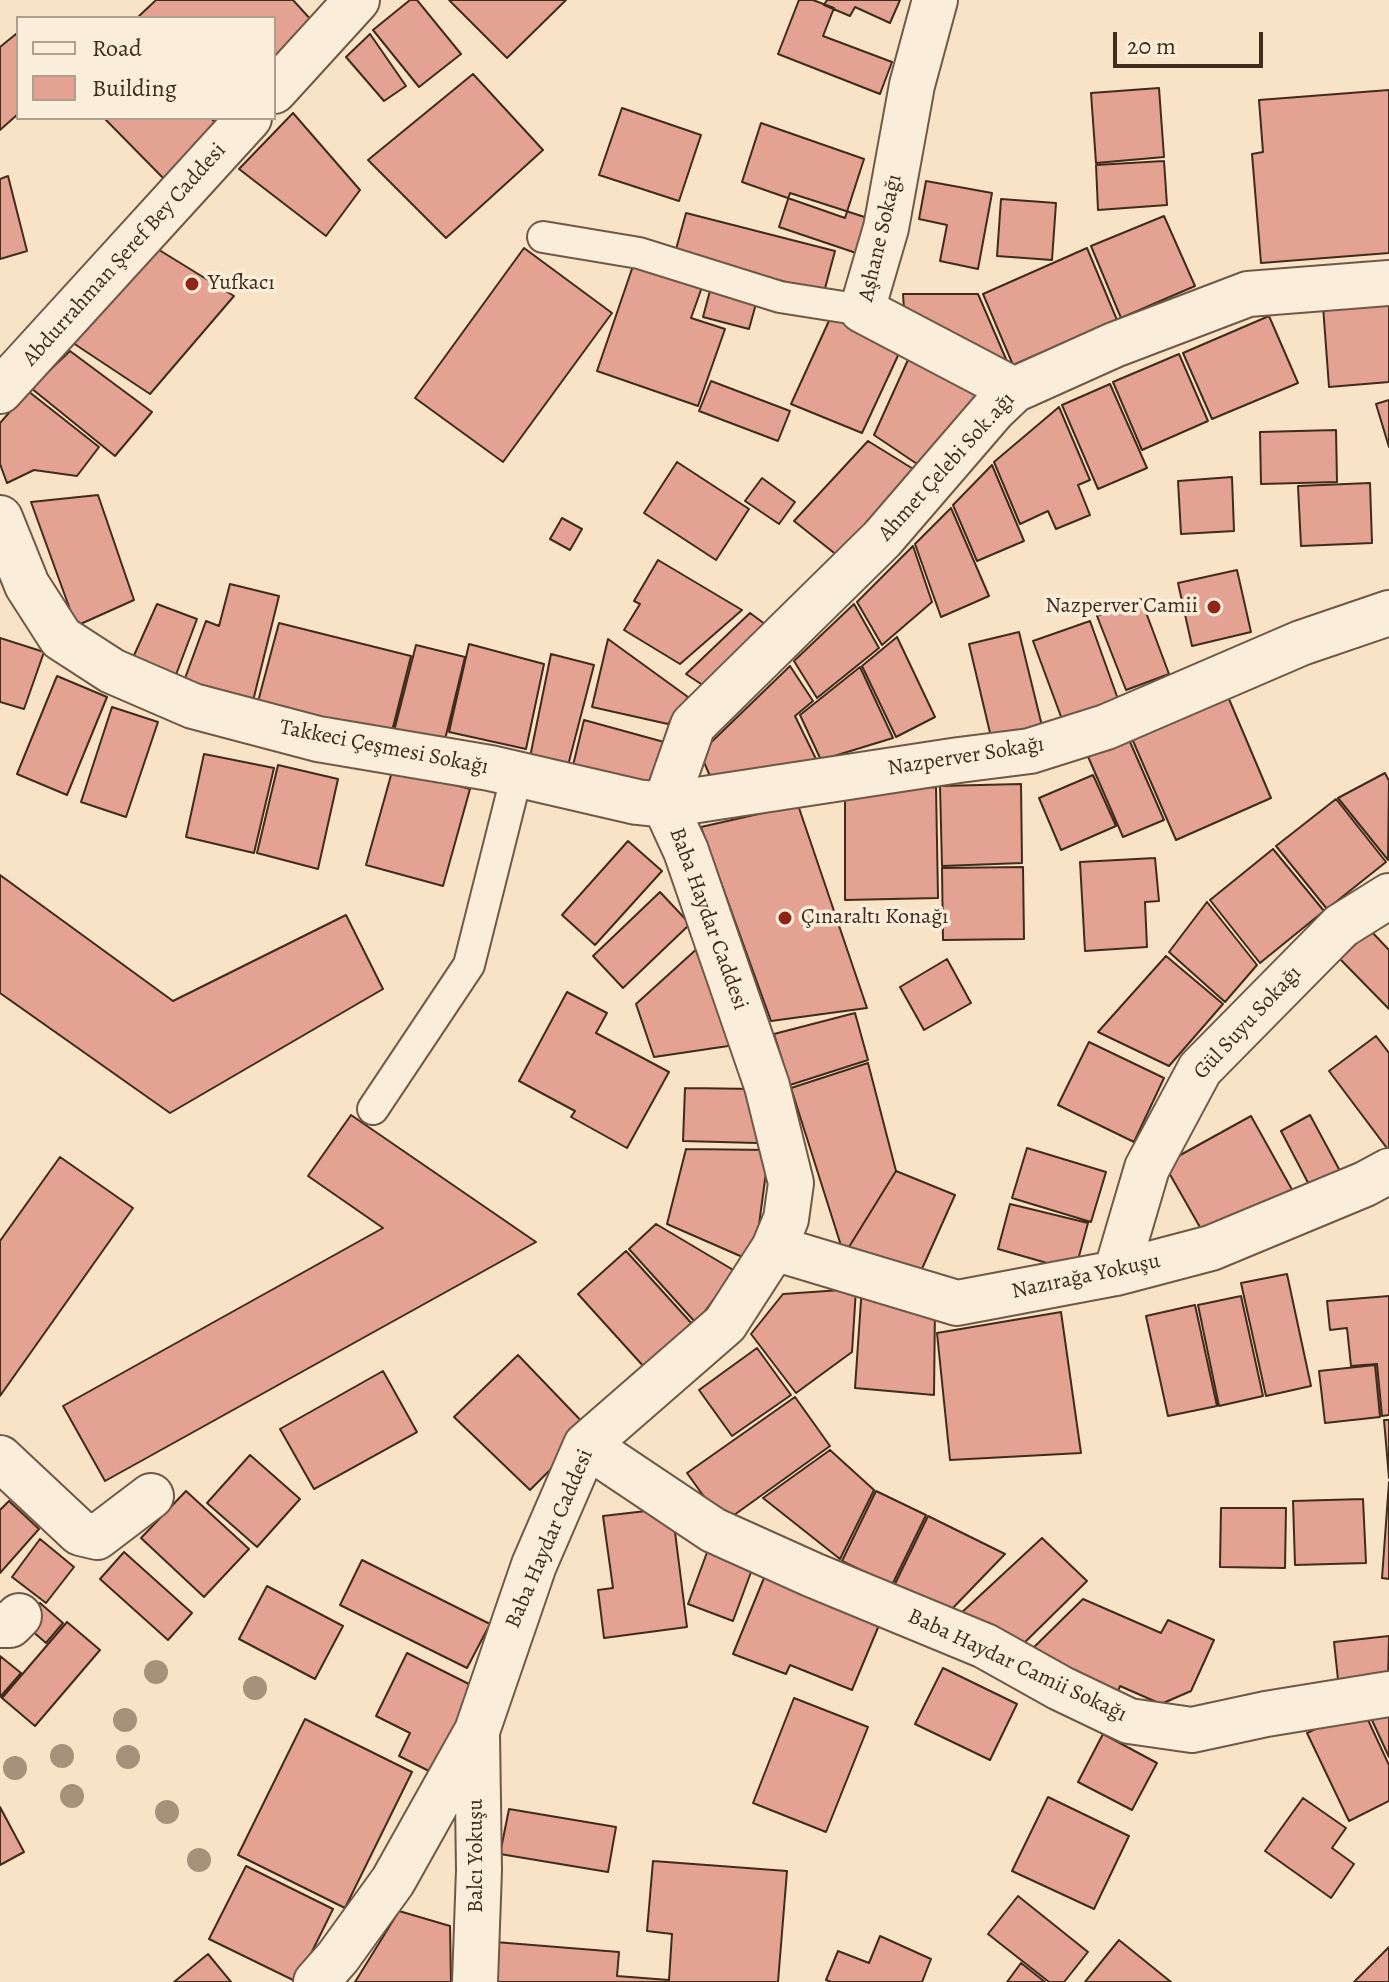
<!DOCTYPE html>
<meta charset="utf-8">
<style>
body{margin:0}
#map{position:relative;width:1389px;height:1982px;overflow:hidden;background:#f8e3c6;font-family:Alegreya,serif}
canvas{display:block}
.legend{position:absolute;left:16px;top:16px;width:260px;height:104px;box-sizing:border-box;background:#faedda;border:2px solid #b09f8e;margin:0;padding:10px 14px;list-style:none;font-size:24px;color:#412b1b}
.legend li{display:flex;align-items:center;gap:16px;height:40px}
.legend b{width:40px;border:2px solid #b09f8e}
.scale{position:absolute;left:1113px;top:32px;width:150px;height:36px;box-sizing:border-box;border:4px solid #412b1b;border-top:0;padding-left:10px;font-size:24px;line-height:28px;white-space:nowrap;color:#412b1b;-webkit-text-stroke:6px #faedda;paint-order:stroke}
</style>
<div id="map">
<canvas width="1389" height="1982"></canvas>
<ul class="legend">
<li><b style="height:10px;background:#faedda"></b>Road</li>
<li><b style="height:22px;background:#e4a293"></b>Building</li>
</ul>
<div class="scale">20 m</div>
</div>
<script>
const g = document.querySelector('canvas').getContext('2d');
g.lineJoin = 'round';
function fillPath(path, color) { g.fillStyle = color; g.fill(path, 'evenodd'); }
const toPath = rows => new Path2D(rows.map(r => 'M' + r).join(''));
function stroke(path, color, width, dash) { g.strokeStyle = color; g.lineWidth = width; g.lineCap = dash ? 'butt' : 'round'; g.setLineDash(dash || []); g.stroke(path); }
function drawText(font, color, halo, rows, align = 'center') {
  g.font = font + ' Alegreya,serif'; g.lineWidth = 7; g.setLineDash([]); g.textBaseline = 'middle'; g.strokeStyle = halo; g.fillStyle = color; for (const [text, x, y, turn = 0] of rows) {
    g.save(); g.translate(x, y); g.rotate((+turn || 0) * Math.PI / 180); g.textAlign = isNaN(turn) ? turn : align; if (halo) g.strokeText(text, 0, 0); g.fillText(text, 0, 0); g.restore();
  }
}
const building = toPath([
 [156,0,293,0,323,33,274,78,274,18,137,18,156,0],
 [410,0,417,0,461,54,419,87,373,30,410,0],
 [449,0,566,0,507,58,449,0],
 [799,0,813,0,834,8,823,36,892,62,880,94,778,54,799,0],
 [827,0,900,0,890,23,855,7,850,16,824,5,827,0],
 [16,34,18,36,18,114,0,130,0,47,16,34],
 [370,34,406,86,384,101,346,57,370,34],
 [473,74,543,150,446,238,368,160,473,74],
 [1159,88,1164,157,1096,163,1091,93,1159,88],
 [1389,90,1389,253,1261,263,1252,154,1263,152,1259,100,1389,90],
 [622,108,701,135,679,201,599,175,622,108],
 [293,113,360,190,326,236,239,169,293,113],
 [104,118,211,118,223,131,169,184,104,118],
 [761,123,864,159,845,218,742,182,761,123],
 [1164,161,1167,205,1098,210,1096,165,1164,161],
 [8,176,27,251,0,259,0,179,8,176],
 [926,181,992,193,978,269,940,261,947,225,919,219,926,181],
 [790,193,877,221,865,256,779,227,790,193],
 [1001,199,1056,203,1052,260,997,256,1001,199],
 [686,213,835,251,824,292,675,253,686,213],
 [1164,216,1195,286,1121,318,1091,246,1164,216],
 [151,245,234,296,150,394,67,339,151,245],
 [524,248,612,313,503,462,415,398,524,248],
 [1087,248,1117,320,1013,365,983,294,1087,248],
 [634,263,702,287,691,318,725,329,698,406,597,371,634,263],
 [711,287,757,300,749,329,703,317,711,287],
 [903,294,978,294,1009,366,904,309,903,294],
 [1389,301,1389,382,1329,387,1323,306,1389,301],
 [833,312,902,347,862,433,791,404,833,312],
 [1269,316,1298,383,1212,419,1183,353,1269,316],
 [70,351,152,412,115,456,31,388,70,351],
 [912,351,986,398,926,470,874,435,912,351],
 [1179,354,1208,421,1142,450,1113,382,1179,354],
 [711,381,790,411,778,441,699,411,711,381],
 [1110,384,1147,468,1098,489,1062,405,1110,384],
 [28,391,99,447,77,476,34,470,7,483,0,464,0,423,28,391],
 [1389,400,1389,447,1376,404,1389,400],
 [1059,407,1090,480,1078,485,1090,515,1056,529,1048,511,1020,524,994,462,1059,407],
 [1336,430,1337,482,1261,484,1260,432,1336,430],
 [868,441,923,475,843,560,794,521,868,441],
 [677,462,749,509,716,560,644,513,677,462],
 [992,465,1024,541,977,561,953,505,992,465],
 [1232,477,1234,531,1181,534,1178,481,1232,477],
 [762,478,795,502,779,524,745,501,762,478],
 [1370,483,1372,543,1301,546,1298,486,1370,483],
 [98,495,134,600,76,626,31,502,98,495],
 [951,508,989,596,941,617,915,544,951,508],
 [562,518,582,529,570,550,550,539,562,518],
 [913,546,932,602,882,645,857,602,913,546],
 [658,560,742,610,680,664,624,630,640,604,634,601,658,560],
 [1237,570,1251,632,1192,646,1178,583,1237,570],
 [230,584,279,596,250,713,180,692,206,621,219,626,230,584],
 [1141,599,1169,674,1126,690,1097,616,1141,599],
 [157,604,197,619,171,688,127,671,157,604],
 [854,604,879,648,817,698,794,661,854,604],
 [750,613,773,630,710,690,686,674,750,613],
 [1090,621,1119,702,1063,722,1033,641,1090,621],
 [279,623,411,656,389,743,256,709,279,623],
 [1019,632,1042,726,991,737,969,644,1019,632],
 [897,637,935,717,896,737,862,666,897,637],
 [0,638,44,652,24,709,0,702,0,638],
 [608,639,688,697,668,724,592,707,608,639],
 [469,644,544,664,526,749,449,732,469,644],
 [416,645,465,657,441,756,391,743,416,645],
 [551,654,594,665,565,777,528,767,551,654],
 [790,666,813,701,795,716,817,761,716,790,700,753,790,666],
 [860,667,893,738,821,760,800,715,860,667],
 [57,676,107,697,67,795,17,774,57,676],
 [1226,692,1271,798,1176,840,1130,734,1226,692],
 [112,707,158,722,126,817,81,802,112,707],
 [584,720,664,742,652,788,569,782,584,720],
 [1127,735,1164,820,1123,837,1086,752,1127,735],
 [204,754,274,768,254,853,186,837,204,754],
 [278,765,338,779,318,869,257,853,278,765],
 [393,768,470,789,443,886,366,865,393,768],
 [1385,773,1389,781,1388,860,1338,798,1385,773],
 [1093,775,1116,826,1061,850,1039,798,1093,775],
 [1021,784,1022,863,942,866,940,786,1021,784],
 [936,787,938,898,845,900,845,789,936,787],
 [1336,799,1386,862,1327,909,1276,846,1336,799],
 [798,805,867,1008,771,1021,701,827,798,805],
 [628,841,662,871,595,945,562,915,628,841],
 [1273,849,1324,911,1260,963,1210,900,1273,849],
 [1155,858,1159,901,1145,902,1147,947,1085,951,1080,862,1155,858],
 [1023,867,1024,939,943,940,942,868,1023,867],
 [0,875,173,1001,346,915,383,989,170,1113,0,993,0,875],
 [660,892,690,924,623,988,593,956,660,892],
 [1207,902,1257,965,1225,1002,1169,952,1207,902],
 [1370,930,1389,950,1389,1009,1340,959,1370,930],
 [700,946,735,1045,654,1057,636,1004,700,946],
 [1166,956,1223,1004,1169,1066,1098,1032,1166,956],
 [947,959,971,1003,924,1030,900,987,947,959],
 [567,992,607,1013,596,1033,669,1072,627,1148,571,1117,575,1111,519,1081,567,992],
 [855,1013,868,1060,790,1085,774,1034,855,1013],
 [1376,1036,1389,1053,1389,1151,1329,1071,1376,1036],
 [1089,1042,1164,1078,1134,1142,1058,1105,1089,1042],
 [868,1063,896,1171,844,1255,791,1088,868,1063],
 [685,1088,757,1089,757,1143,683,1141,685,1088],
 [351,1115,536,1242,105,1481,63,1406,383,1228,308,1176,351,1115],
 [1310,1115,1347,1184,1317,1200,1281,1131,1310,1115],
 [1251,1116,1295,1195,1209,1243,1164,1164,1251,1116],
 [1027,1148,1106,1172,1091,1222,1012,1198,1027,1148],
 [686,1149,769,1150,754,1262,667,1224,686,1149],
 [60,1157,133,1208,0,1396,0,1241,60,1157],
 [896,1171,955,1195,921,1271,844,1255,896,1171],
 [1010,1204,1088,1223,1075,1271,998,1249,1010,1204],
 [656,1224,735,1271,696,1323,629,1249,656,1224],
 [626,1251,693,1325,645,1368,578,1294,626,1251],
 [1287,1274,1311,1386,1266,1396,1241,1283,1287,1274],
 [862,1286,935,1305,934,1395,855,1388,862,1286],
 [856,1289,852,1352,796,1393,751,1334,783,1294,856,1289],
 [1241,1296,1263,1396,1219,1406,1198,1305,1241,1296],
 [1389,1296,1389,1415,1382,1416,1377,1364,1351,1366,1347,1328,1330,1330,1327,1301,1389,1296],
 [1195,1305,1217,1406,1168,1416,1146,1316,1195,1305],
 [1061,1312,1081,1453,950,1460,937,1333,1061,1312],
 [757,1348,791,1395,732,1436,699,1390,757,1348],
 [518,1355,590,1430,530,1490,454,1417,518,1355],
 [1375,1365,1380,1417,1325,1423,1319,1371,1375,1365],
 [383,1371,417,1432,314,1489,280,1429,383,1371],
 [795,1397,830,1446,723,1523,687,1473,795,1397],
 [1384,1420,1389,1420,1389,1478,1384,1420],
 [830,1450,874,1490,840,1559,763,1498,830,1450],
 [250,1455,300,1499,257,1547,207,1503,250,1455],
 [1389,1482,1389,1579,1382,1578,1389,1482],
 [186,1491,249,1549,204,1597,141,1538,186,1491],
 [876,1491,926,1515,892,1585,842,1561,876,1491],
 [1363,1499,1366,1563,1295,1565,1293,1501,1363,1499],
 [9,1501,39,1529,0,1573,0,1510,9,1501],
 [672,1508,687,1627,604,1638,598,1590,613,1588,603,1516,672,1508],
 [1221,1508,1286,1508,1285,1568,1220,1567,1221,1508],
 [928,1516,1005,1554,949,1612,894,1586,928,1516],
 [1042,1538,1087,1581,1017,1650,959,1615,1042,1538],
 [40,1539,74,1567,46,1603,12,1577,40,1539],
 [709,1547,754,1564,733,1621,688,1604,709,1547],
 [124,1552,192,1613,168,1640,100,1579,124,1552],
 [362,1560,490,1624,467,1668,340,1605,362,1560],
 [766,1573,882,1618,852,1690,790,1665,786,1674,733,1654,766,1573],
 [267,1586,343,1626,315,1679,239,1639,267,1586],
 [1083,1599,1161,1633,1168,1620,1214,1640,1191,1691,1161,1704,1120,1686,1117,1694,1025,1656,1083,1599],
 [40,1603,63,1623,46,1643,23,1623,40,1603],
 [67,1622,100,1650,35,1726,2,1698,67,1622],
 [1389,1636,1388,1681,1339,1689,1334,1642,1389,1636],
 [407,1653,475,1687,433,1773,399,1756,410,1733,376,1716,407,1653],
 [0,1656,21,1673,0,1697,0,1656],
 [943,1668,1017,1704,990,1760,915,1724,943,1668],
 [794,1698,868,1727,826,1832,753,1803,794,1698],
 [1389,1700,1389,1757,1365,1705,1389,1700],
 [1362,1707,1389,1765,1389,1801,1349,1821,1307,1733,1362,1707],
 [305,1719,412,1772,345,1908,238,1855,305,1719],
 [1103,1734,1157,1763,1132,1810,1078,1782,1103,1734],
 [1048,1797,1129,1836,1094,1909,1012,1871,1048,1797],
 [1303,1798,1346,1828,1332,1848,1354,1864,1331,1898,1265,1851,1303,1798],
 [0,1807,24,1852,0,1865,0,1807],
 [509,1809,616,1827,608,1872,500,1854,509,1809],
 [653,1861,787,1871,778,1982,491,1982,495,1942,619,1952,617,1976,669,1980,672,1934,647,1931,653,1861],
 [246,1866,333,1909,297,1982,209,1939,246,1866],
 [1018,1896,1088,1952,1064,1982,1049,1982,988,1934,1018,1896],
 [399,1911,450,1926,451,1982,355,1982,399,1911],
 [880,1936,931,1959,922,1982,831,1982,826,1980,838,1951,869,1963,880,1936],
 [1119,1940,1171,1982,1085,1982,1119,1940],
 [1389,1947,1389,1982,1354,1982,1389,1947],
 [208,1954,231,1982,174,1982,208,1954],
 [1021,1963,1045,1982,1007,1982,1021,1963]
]);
const lane = toPath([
 [543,237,639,253,780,297,862,310],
 [373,1109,469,965,517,774]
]);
const street = toPath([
 [935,0,912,85,886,228,862,310,1014,390],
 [274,91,357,0],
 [0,391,249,118],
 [0,518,27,585,61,638,112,671,193,706,318,739,490,768,637,802,665,805,959,760,1030,751,1106,727,1301,643,1389,613],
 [665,805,693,725,882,539,994,409,1014,390,1114,345,1248,294,1389,283],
 [774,1248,957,1303,1116,1273,1211,1248,1365,1184,1389,1171],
 [1116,1273,1147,1168,1200,1069,1341,926,1389,896],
 [586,1445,713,1530,813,1575,985,1646,1060,1688,1129,1721,1192,1730,1266,1714,1389,1694],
 [0,1458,80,1533,97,1537,151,1496],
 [0,1625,10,1625,19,1616],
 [316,1982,338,1957,393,1881,477,1731,534,1565,586,1445,725,1324,774,1248,786,1219,791,1183,767,1086,686,851,665,805],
 [475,1982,479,1870,477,1733]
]);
const trees = [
 [156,1672],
 [255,1688],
 [125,1720],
 [62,1756],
 [128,1757],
 [15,1768],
 [72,1796],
 [167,1812],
 [199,1860]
];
const markers = [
 [192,284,8,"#8f2418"],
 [1214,607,8,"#8f2418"],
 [785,918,8,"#8f2418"]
];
const streetNames = [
 ["Aşhane Sokağı",881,238,-77],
 ["Abdurrahman Şeref Bey Caddesi",125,255,-48],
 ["Ahmet Çelebi Sok.ağı",947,467,-48],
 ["Takkeci Çeşmesi Sokağı",384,748,11],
 ["Nazperver Sokağı",966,757,-9],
 ["Baba Haydar Caddesi",708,919,70],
 ["Gül Suyu Sokağı",1248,1023,-47],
 ["Nazırağa Yokuşu",1086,1277,-12],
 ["Baba Haydar Caddesi",550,1539,-67],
 ["Baba Haydar Camii Sokağı",1017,1666,25],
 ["Balcı Yokuşu",477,1856,-90]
];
const poiNames = [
 ["Yufkacı",208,284],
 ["Nazperver Camii",1198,607,"right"],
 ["Çınaraltı Konağı",801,918]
];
fillPath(building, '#e4a293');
stroke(building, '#412b1b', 2);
stroke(lane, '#6f5946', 34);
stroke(street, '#6f5946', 48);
stroke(lane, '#faedda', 30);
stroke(street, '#faedda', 44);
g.fillStyle = '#a69278';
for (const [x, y] of trees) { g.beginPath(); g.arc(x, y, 12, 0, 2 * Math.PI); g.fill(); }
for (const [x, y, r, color] of markers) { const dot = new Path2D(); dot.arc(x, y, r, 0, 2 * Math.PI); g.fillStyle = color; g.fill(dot); stroke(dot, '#faedda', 3); }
drawText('22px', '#412b1b', '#faedda', streetNames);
drawText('22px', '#412b1b', '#faedda', poiNames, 'left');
</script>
